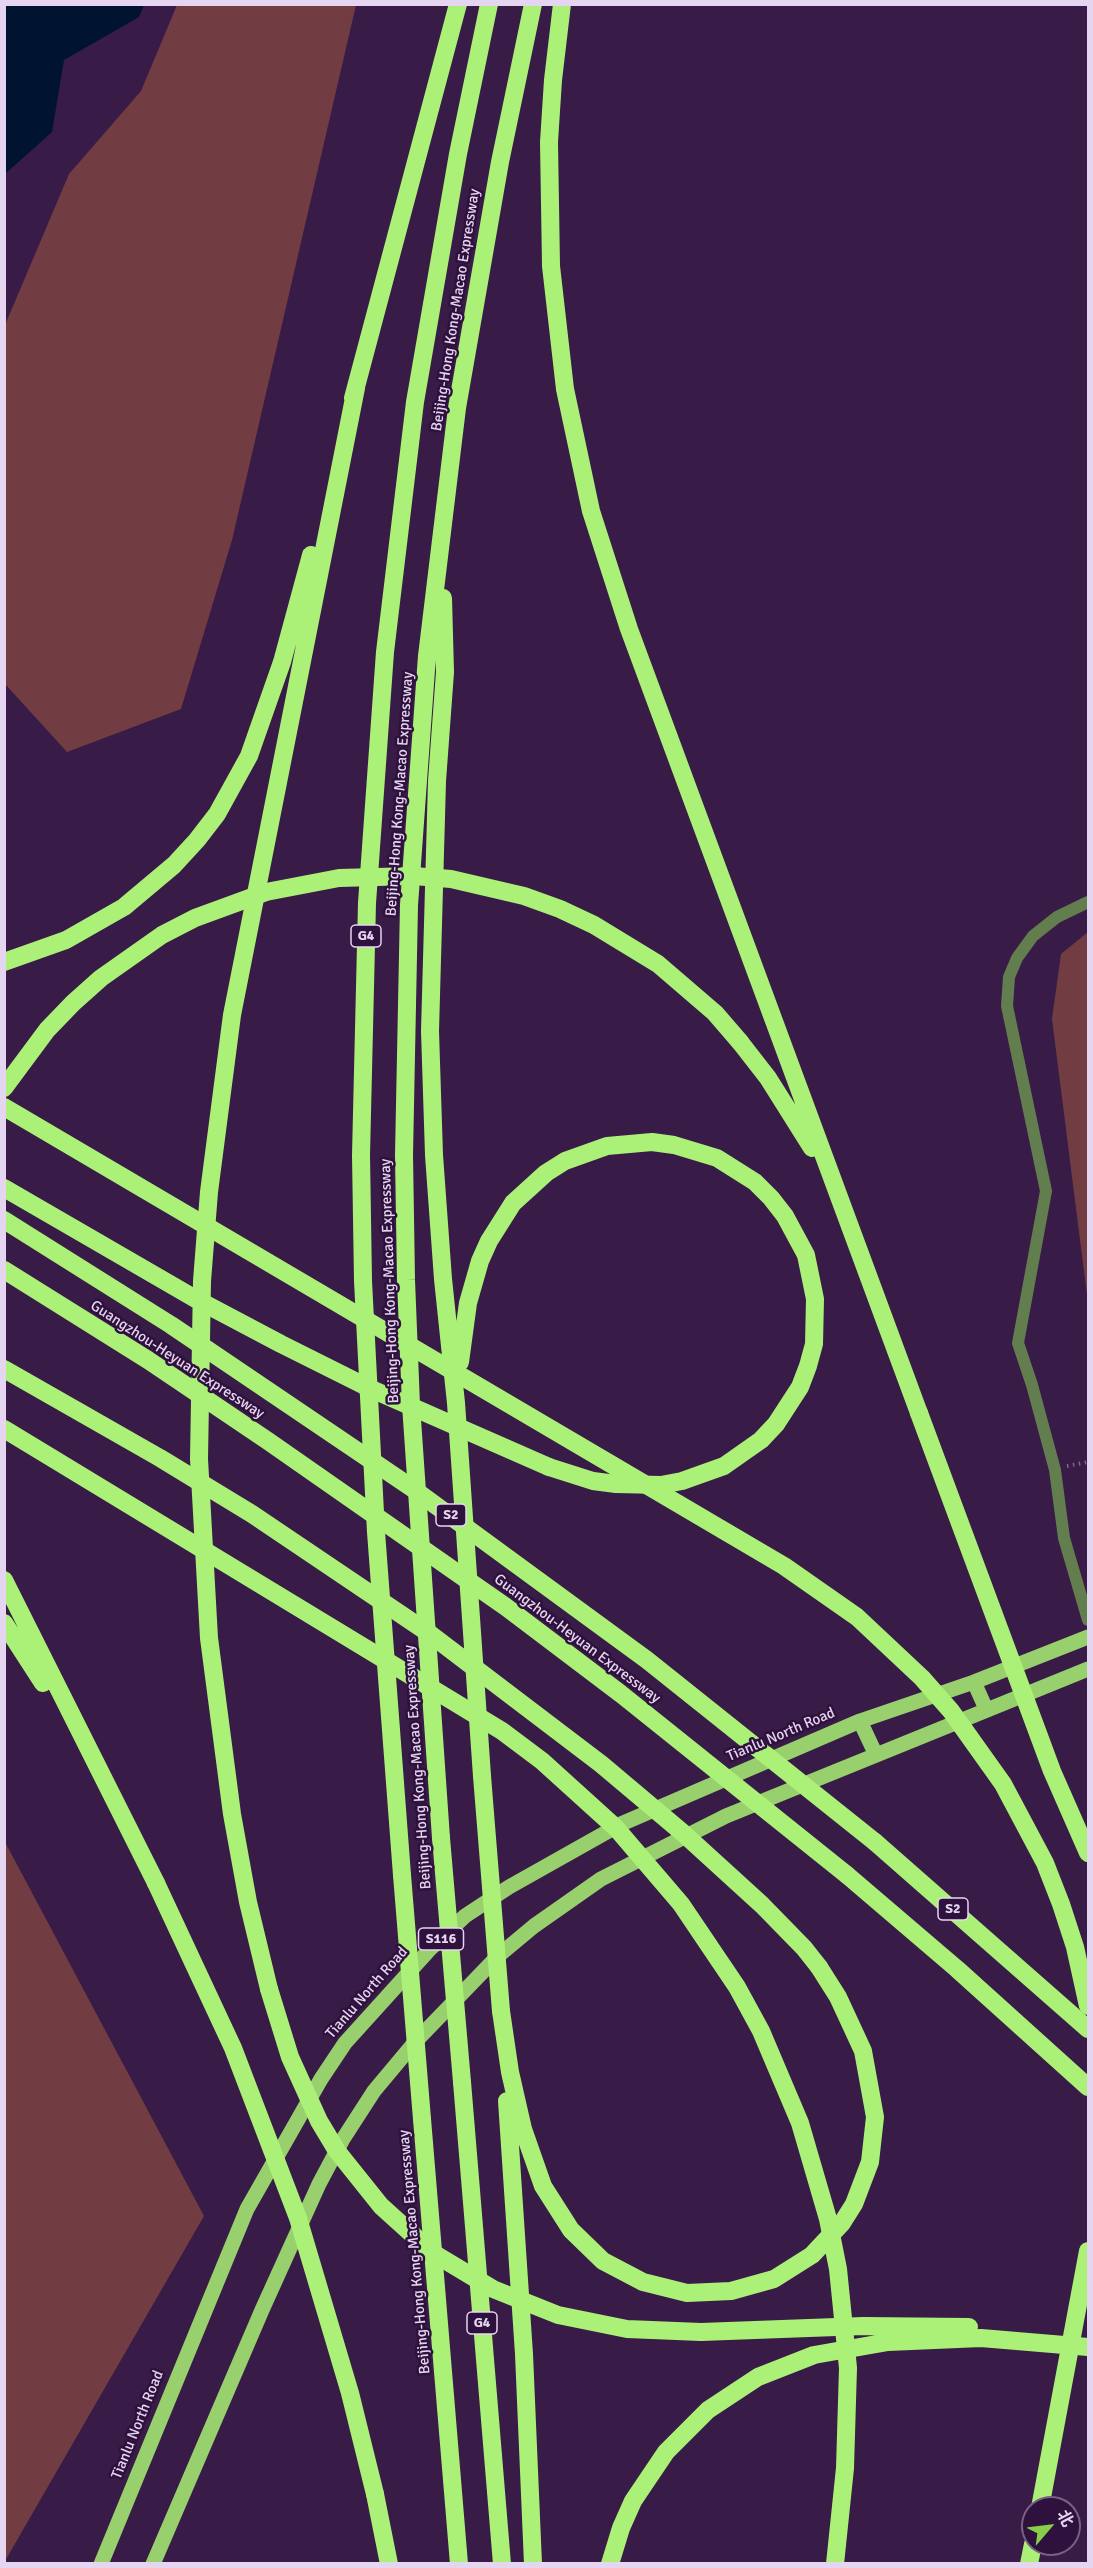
<!DOCTYPE html>
<meta charset="utf-8">
<style>
body{margin:0}
#map{position:relative;width:1093px;height:2568px;overflow:hidden;background:#391b47;font-family:Signika,"Noto Sans SC",sans-serif}
canvas{display:block}
.frame{position:absolute;inset:0;border:6px solid #e6d5f1;pointer-events:none}
.north{position:absolute;left:1021px;top:2496px;width:60px;height:60px;box-sizing:border-box;background:#2e113c;border:2px solid #785f84;border-radius:50%;rotate:62deg;font-size:16px;font-weight:700;line-height:24px;text-align:center;color:#e6d5f1}
.north::after{content:'';display:block;margin:auto;width:21px;height:27px;background:#87cf4a;clip-path:polygon(50% 0,100% 100%,50% 72%,0 100%)}
</style>
<div id="map">
<canvas width="1093" height="2568"></canvas>
<div class="frame"></div>
<div class="north">北</div>
</div>
<script>
const g = document.querySelector('canvas').getContext('2d');
g.lineJoin = 'round';
function fillPath(path, color) { g.fillStyle = color; g.fill(path, 'evenodd'); }
const toPath = rows => new Path2D(rows.map(r => 'M' + r).join(''));
function stroke(path, color, width, dash) { g.strokeStyle = color; g.lineWidth = width; g.lineCap = dash ? 'butt' : 'round'; g.setLineDash(dash || []); g.stroke(path); }
function drawText(font, color, halo, rows, align = 'center') {
  g.font = font + ' Signika,sans-serif'; g.lineWidth = 5; g.setLineDash([]); g.textBaseline = 'middle'; g.strokeStyle = halo; g.fillStyle = color; for (const [text, x, y, turn = 0] of rows) {
    g.save(); g.translate(x, y); g.rotate((+turn || 0) * Math.PI / 180); g.textAlign = isNaN(turn) ? turn : align; if (halo) g.strokeText(text, 0, 0); g.fillText(text, 0, 0); g.restore();
  }
}
const green = toPath([
 [177,5,356,5,232,540,181,709,67,752,5,684,5,325,69,174,141,91],
 [1088,932,1088,1303,1052,1019,1061,954],
 [5,1842,204,2216,5,2561]
]);
const water = toPath([
 [5,4,144,5,139,17,64,60,52,132,5,174]
]);
const path = toPath([
 [1067,1466,1088,1462]
]);
const minor = toPath([
 [1088,902,1057,917,1033,936,1017,958,1009,977,1007,1006,1046,1191,1018,1343,1032,1385,1055,1470,1064,1538,1088,1620]
]);
const primary = toPath([
 [974,1682,986,1709],
 [860,1721,876,1755],
 [101,2564,247,2209,321,2079,345,2043,430,1949,465,1916,509,1887,621,1824,860,1721,974,1682,1088,1637],
 [153,2564,262,2310,319,2184,343,2139,374,2091,415,2042,498,1956,534,1926,601,1879,726,1816,1088,1669]
]);
const motorway = toPath([
 [562,4,553,80,549,142,551,266,565,389,591,511,629,629,919,1413],
 [353,398,458,4],
 [443,598,445,672,437,781,430,1031,434,1155,443,1279,456,1403,482,1776],
 [4,962,66,940,124,907,174,865,197,840,217,814,249,756,282,662,311,555],
 [740,1042,768,1078,812,1148],
 [460,1362,468,1303,480,1261,489,1241,513,1203,546,1173,565,1161,607,1146,652,1142,674,1145,717,1158,755,1182,771,1198,785,1216,806,1255,815,1299,814,1344,808,1366,800,1387,776,1424,761,1440,724,1466,682,1481,661,1485,616,1484,593,1481,549,1467],
 [4,1580,156,1883],
 [4,1623,43,1683],
 [441,1838,411,1405,406,1280,404,1155,409,905,427,656,457,408,500,162,533,4],
 [875,1842,1088,2029],
 [402,1875,376,1532,363,1281,361,1155,367,903,385,652,415,402,458,154,489,4],
 [847,1875,957,1969,1088,2087],
 [269,1989,248,1902,232,1814,209,1638,199,1459,202,1281,209,1192,232,1015,356,388],
 [501,2011,510,2072,523,2129,543,2186,571,2230,603,2261,643,2282,687,2293,731,2291,774,2279,812,2255,842,2223,854,2204,870,2162,875,2117,863,2051,838,1997,819,1967],
 [462,2082,502,2564],
 [507,2101,524,2354,533,2564],
 [422,2119,459,2564],
 [701,2332,863,2326,969,2327],
 [375,2494,389,2564],
 [610,2564,621,2528,633,2501,666,2452,708,2410,758,2377,814,2355,888,2342,981,2338,1088,2347],
 [1029,2564,1033,2544]
]);
const motorwayBridge = toPath([
 [4,1088,47,1030,73,1003,101,978,162,935,195,918,266,892,339,878,414,876,451,879,524,896,560,909,594,925,658,964,715,1013,740,1042],
 [4,1107,784,1566,857,1617,922,1678,951,1711,1003,1784,1045,1863,1061,1904,1075,1947,1088,2006],
 [4,1188,194,1298,281,1344,369,1388,549,1467],
 [4,1220,171,1325,412,1488,647,1660,875,1842],
 [4,1270,148,1360,268,1441,506,1607,621,1694,847,1875],
 [4,1369,160,1458,252,1514,430,1634,601,1764,683,1833,762,1905,804,1948,819,1967],
 [919,1413,1052,1771,1088,1853],
 [4,1429,502,1731,542,1761,616,1828,681,1904,737,1987,761,2031,800,2123,828,2219,838,2269,848,2368,845,2468,835,2564],
 [482,1776,501,2011],
 [441,1838,462,2082],
 [402,1875,422,2119],
 [156,1883,233,2048,298,2218,350,2393,375,2494],
 [269,1989,290,2057,319,2121,337,2151,381,2206,433,2253,493,2289,558,2315,627,2329,701,2332],
 [1040,2508,1088,2251]
]);
const shields = [
 [366,936,30],
 [451,1515,30],
 [953,1909,30],
 [441,1939,45],
 [482,2323,30]
];
const shieldNames = [
 ["G4",366,936],
 ["S2",451,1515],
 ["S2",953,1909],
 ["S116",441,1939],
 ["G4",482,2323]
];
const streetNames = [
 ["Beijing-Hong Kong-Macao Expressway",456,310,-81],
 ["Beijing-Hong Kong-Macao Expressway",400,794,-86],
 ["Beijing-Hong Kong-Macao Expressway",390,1281,-92],
 ["Guangzhou-Heyuan Expressway",177,1360,33],
 ["Guangzhou-Heyuan Expressway",577,1639,37],
 ["Tianlu North Road",781,1735,-23],
 ["Beijing-Hong Kong-Macao Expressway",418,1767,-94],
 ["Tianlu North Road",367,1993,-49],
 ["Beijing-Hong Kong-Macao Expressway",415,2252,-95],
 ["Tianlu North Road",138,2425,-68]
];
fillPath(green, '#713d43');
fillPath(water, '#00132f');
stroke(path, '#80678c', 4, [1.5, 4.5]);
stroke(minor, '#627d4e', 12);
stroke(primary, '#97d06c', 15);
stroke(motorway, '#acf177', 18);
stroke(motorwayBridge, '#acf177', 18);
for (const [x, y, w] of shields) { const box = new Path2D(); box.roundRect(x - w / 2, y - 11, w, 22, 4.5); g.fillStyle = '#2e113c'; g.fill(box); stroke(box, '#e6d5f1', 1.5); }
drawText('bold 14px', '#e6d5f1', null, shieldNames);
drawText('15px', '#e6d5f1', '#2e113c', streetNames);
</script>
